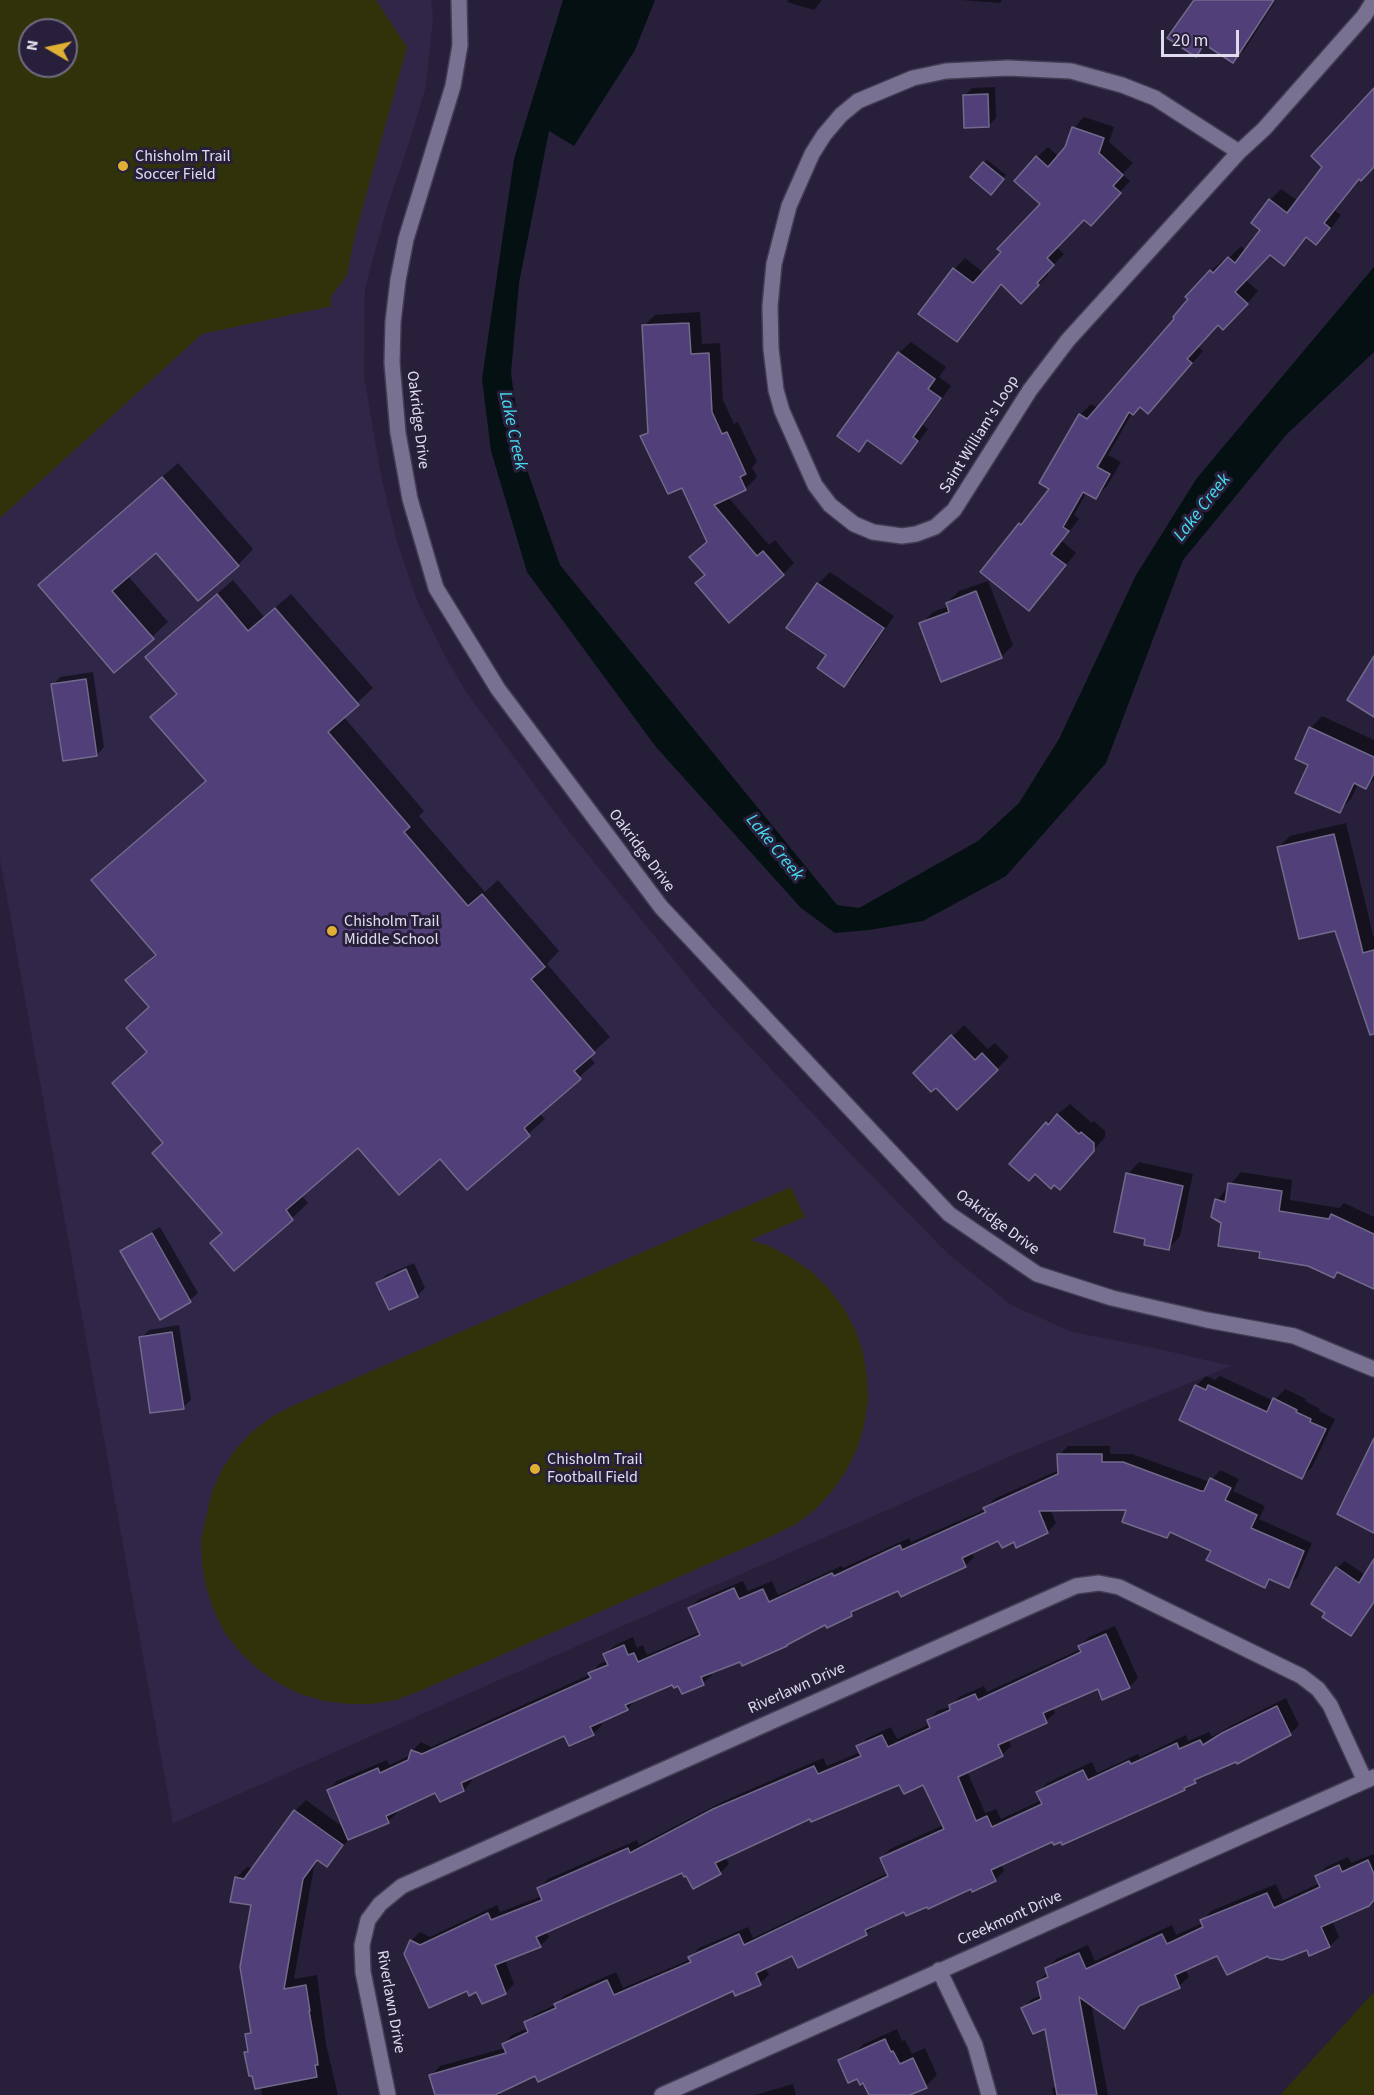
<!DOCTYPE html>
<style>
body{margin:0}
#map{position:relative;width:1374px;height:2095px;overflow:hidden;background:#28203b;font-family:"Source Sans 3",sans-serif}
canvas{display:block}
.north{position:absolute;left:18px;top:18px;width:60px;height:60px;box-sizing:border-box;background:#28203b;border:2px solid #726b83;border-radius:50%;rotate:279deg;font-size:16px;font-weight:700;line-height:24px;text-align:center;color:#e0dcee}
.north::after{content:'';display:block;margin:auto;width:21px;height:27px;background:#e0b034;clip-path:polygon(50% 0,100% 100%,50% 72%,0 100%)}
.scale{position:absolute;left:1161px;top:30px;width:78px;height:27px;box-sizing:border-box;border:3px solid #e0dcee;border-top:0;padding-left:8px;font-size:18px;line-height:21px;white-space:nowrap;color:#e0dcee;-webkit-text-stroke:4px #28203b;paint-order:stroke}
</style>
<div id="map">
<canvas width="1374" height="2095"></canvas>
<div class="north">N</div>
<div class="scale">20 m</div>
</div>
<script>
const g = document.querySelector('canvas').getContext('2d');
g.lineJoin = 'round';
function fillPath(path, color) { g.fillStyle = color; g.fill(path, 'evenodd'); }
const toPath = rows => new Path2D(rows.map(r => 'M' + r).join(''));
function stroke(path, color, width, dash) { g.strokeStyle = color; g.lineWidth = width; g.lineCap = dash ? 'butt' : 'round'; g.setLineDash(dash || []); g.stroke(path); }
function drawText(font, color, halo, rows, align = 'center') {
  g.font = font + ' "Source Sans 3",sans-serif'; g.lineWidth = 6; g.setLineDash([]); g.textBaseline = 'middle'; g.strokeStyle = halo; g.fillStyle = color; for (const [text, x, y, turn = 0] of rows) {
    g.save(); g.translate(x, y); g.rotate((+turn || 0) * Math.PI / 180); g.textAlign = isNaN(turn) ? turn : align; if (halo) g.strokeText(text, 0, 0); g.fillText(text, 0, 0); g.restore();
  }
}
const built = toPath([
 [0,0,431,0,433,17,426,86,409,143,387,207,365,288,364,376,381,476,398,545,418,603,446,658,468,695,571,834,710,1004,842,1145,946,1252,1011,1305,1072,1332,1154,1348,1231,1366,999,1461,173,1823,0,859],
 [30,30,66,30,66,66,30,66]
]);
const green = toPath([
 [0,0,376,0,407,47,354,239,347,275,330,298,332,306,202,334,0,518],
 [30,30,66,30,66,66,30,66],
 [791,1187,805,1217,750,1240,769,1246,790,1257,811,1271,828,1288,843,1307,855,1329,863,1352,867,1377,868,1401,864,1426,857,1449,846,1471,832,1491,816,1509,796,1524,774,1535,420,1691,396,1700,372,1704,348,1704,324,1701,300,1694,278,1683,258,1669,240,1652,225,1633,214,1611,206,1587,202,1564,201,1539,212,1491,222,1469,236,1449,253,1431,273,1416,294,1405],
 [1374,1992,1374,2095,1280,2095,1292,2082]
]);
const water = toPath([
 [563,0,655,0,635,50,574,146,549,131,519,283,511,373,523,458,560,565,837,905,859,908,978,841,1019,803,1059,739,1136,575,1197,478,1374,267,1374,352,1286,435,1183,560,1106,763,1006,876,923,921,869,930,835,933,801,908,656,747,527,572,491,451,482,379,514,159]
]);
const shadow = toPath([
 [788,0,822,0,814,10,787,2],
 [961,0,1002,0,1000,3],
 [1196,0,1276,0,1245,49,1233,61,1207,44,1196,55],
 [995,87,996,118,988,126,965,95,972,88],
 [1374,90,1374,166,1360,178,1335,211,1341,215,1328,232,1316,243,1307,237,1284,264,1271,254,1246,280,1258,291,1235,317,1218,323,1197,346,1203,351,1160,400,1141,405,1132,413,1108,455,1121,462,1107,486,1096,497,1087,492,1074,515,1079,519,1062,541,1076,553,1029,609,982,572,1020,524,1051,489,1080,415,1091,404,1098,408,1177,318,1211,271,1223,260,1225,262,1241,246,1246,251,1262,230,1270,200,1281,189,1298,201,1324,167],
 [1084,117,1114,127,1109,142,1133,163,1122,174,1130,181,1101,213,1084,218,1056,247,1064,254,1046,272,1049,274,1032,291,1002,284,968,330,957,340,921,313,954,269,965,258,984,273,1042,204,1037,157,1048,147,1059,157,1067,148,1074,128],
 [987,160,1006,175,994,189,972,177],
 [700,312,702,344,720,343,723,400,734,424,738,422,757,462,752,467,757,477,745,489,728,497,769,545,775,540,794,563,783,574,706,574,691,557,708,541,683,486,642,437,649,430,644,326,655,315],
 [911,342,946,367,939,377,951,386,923,425,928,429,912,451,901,462,869,440,859,450,899,353],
 [178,463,253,549,238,565,156,551,128,576,168,622,115,671,40,585],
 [830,572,894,616,856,673,844,685,818,584],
 [233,580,264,617,291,594,373,688,343,716,424,811,419,816,485,892,498,880,559,951,547,964,610,1037,589,1056,595,1063,539,1113,545,1119,467,1188,440,1157,358,1146,301,1195,308,1203,292,1218,234,1268,223,1232,165,1142,114,1083,149,1051,150,1007,127,980,156,953,109,865,207,780,152,717,178,692,162,642],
 [988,581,1013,645,1001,657,921,624,933,612,949,606,947,603,959,591],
 [93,672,104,747,97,755,53,685,60,677],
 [1322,716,1374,740,1374,779,1366,787,1358,784,1351,799,1339,811,1310,765,1311,728],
 [1346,823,1374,939,1374,1016,1336,929,1279,847,1290,836],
 [964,1025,988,1049,995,1043,1009,1057,957,1108,936,1086,915,1073],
 [1070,1104,1092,1123,1094,1121,1105,1131,1105,1137,1071,1176,1047,1123],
 [1139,1162,1193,1174,1180,1236,1169,1248,1147,1238,1128,1174],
 [1241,1172,1292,1180,1290,1200,1339,1208,1344,1203,1374,1217,1374,1287,1338,1271,1334,1276,1309,1264,1261,1251,1223,1222,1217,1200],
 [160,1227,198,1293,190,1300,161,1318,122,1252,130,1244],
 [414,1263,425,1288,417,1296,378,1283,386,1275],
 [179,1325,191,1400,183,1407,141,1338,149,1330],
 [1206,1376,1215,1380,1220,1376,1274,1401,1285,1389,1306,1399,1305,1401,1320,1409,1319,1411,1335,1419,1312,1467,1302,1478,1196,1386],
 [1068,1446,1110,1446,1110,1454,1132,1454,1210,1482,1220,1470,1239,1479,1233,1491,1265,1506,1259,1519,1312,1543,1297,1578,1288,1586,1272,1579,1264,1586,1213,1550,1172,1531,1167,1537,1129,1509,1050,1509,1056,1523,1048,1532,1017,1546,1015,1540,999,1539,971,1552,974,1557,965,1566,899,1589,859,1607,851,1615,826,1623,710,1672,712,1675,703,1683,673,1683,636,1700,627,1709,600,1721,602,1725,593,1734,565,1734,470,1777,472,1781,464,1790,441,1800,436,1791,396,1810,397,1813,388,1821,350,1838,327,1865,319,1859,314,1867,294,1979,317,1975,326,2044,338,2095,262,2095,261,2087,246,2053,249,2050,246,2035,252,2029,253,1904,236,1878,247,1867,254,1868,295,1811,306,1800,344,1828,328,1790,337,1781,387,1760,389,1765,411,1755,413,1750,421,1742,431,1747,591,1674,599,1664,608,1661,605,1654,614,1646,633,1637,637,1648,643,1645,647,1655,700,1632,690,1608,698,1600,743,1581,748,1591,772,1581,778,1595,841,1566,843,1568,909,1538,911,1542,986,1509,994,1499,1059,1470,1059,1455],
 [1345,1561,1374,1581,1374,1603,1351,1634,1337,1568],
 [1115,1626,1138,1678,1129,1687,1098,1687,1053,1707,1055,1713,1046,1721,1008,1739,1011,1746,1002,1755,967,1771,985,1813,996,1809,1001,1819,1042,1800,1038,1792,1047,1783,1092,1762,1097,1773,1138,1754,1140,1757,1186,1735,1188,1741,1209,1732,1212,1737,1232,1725,1286,1698,1299,1725,1290,1734,1202,1775,1185,1789,1063,1843,1062,1840,1053,1840,1001,1864,1004,1871,995,1880,905,1910,875,1925,866,1934,793,1954,765,1967,769,1975,760,1983,734,1989,536,2074,500,2091,500,2095,437,2095,431,2075,440,2066,505,2048,503,2044,512,2035,528,2028,526,2023,535,2014,555,2005,565,1995,616,1972,623,1988,691,1959,690,1957,699,1948,748,1927,753,1938,888,1873,881,1858,890,1849,944,1825,924,1783,900,1783,811,1817,725,1857,729,1864,720,1873,682,1871,546,1931,549,1937,540,1946,505,1960,514,1984,505,1993,477,1990,411,1941,420,1932,430,1937,497,1905,500,1912,542,1896,539,1888,548,1879,637,1840,639,1845,724,1801,823,1758,827,1766,861,1752,858,1747,867,1738,891,1727,897,1739,930,1724,929,1720,937,1711,951,1706,959,1697,984,1686,987,1692,1081,1649,1080,1646,1089,1637],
 [1374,1854,1374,1899,1332,1921,1339,1937,1330,1946,1310,1954,1307,1948,1269,1954,1218,1954,1185,1969,1189,1977,1179,1986,1143,2003,1124,2027,1091,2003,1108,2095,1054,2095,1052,2089,1057,2084,1046,2027,1023,2008,1032,1999,1042,1995,1038,1982,1048,1972,1046,1969,1056,1959,1088,1945,1095,1961,1172,1925,1176,1935,1203,1923,1202,1921,1211,1911,1276,1884,1283,1900,1320,1883,1317,1876,1326,1867,1348,1857,1351,1863],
 [897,2029,902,2041,905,2040,912,2054,925,2048,937,2075,926,2086,907,2095,870,2095,852,2055,864,2044],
 [793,2084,796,2095,755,2095]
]);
const building = toPath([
 [1194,0,1274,0,1233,63,1204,44,1196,57,1167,38,1194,0],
 [1374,88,1374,167,1361,181,1359,179,1324,223,1330,228,1316,245,1306,237,1284,266,1270,255,1235,292,1248,304,1223,330,1218,325,1187,359,1192,363,1148,414,1140,407,1133,415,1129,412,1097,467,1110,474,1096,499,1083,492,1063,527,1069,531,1051,554,1066,565,1029,611,980,572,1019,523,1021,525,1049,489,1039,483,1079,414,1087,419,1174,319,1173,317,1188,299,1185,297,1210,270,1213,273,1228,257,1235,263,1260,230,1251,223,1269,199,1287,213,1322,167,1311,156,1374,88],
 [988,94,989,127,964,128,963,95,988,94],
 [1072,127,1104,138,1099,153,1123,175,1113,186,1121,193,1091,226,1084,220,1047,258,1054,265,1037,283,1039,285,1021,304,1001,284,957,342,918,314,953,268,973,283,1001,252,997,249,1040,204,1014,181,1036,156,1048,167,1065,147,1072,127],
 [983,162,1004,179,991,195,970,177,983,162],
 [689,323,691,354,709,353,712,412,722,434,727,432,746,474,740,477,746,490,714,505,757,556,763,551,784,575,729,623,695,583,705,575,689,557,707,542,682,488,668,494,640,436,648,433,642,325,689,323],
 [898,352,935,379,928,389,941,398,913,437,918,441,901,464,867,440,859,452,837,436,898,352],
 [162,477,239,566,198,601,156,553,112,591,154,639,114,673,38,585,162,477],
 [817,583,884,628,844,687,817,668,826,655,786,628,817,583],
 [976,591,1002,658,941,682,919,623,949,612,946,603,976,591],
 [217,594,248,631,275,608,359,705,328,732,410,827,404,832,468,906,482,894,545,967,531,979,595,1053,574,1071,581,1079,524,1128,530,1136,467,1190,440,1159,399,1195,358,1148,286,1210,293,1220,234,1271,210,1243,222,1233,152,1153,163,1143,112,1083,147,1052,126,1028,149,1007,125,980,156,955,91,880,206,781,150,717,177,694,145,657,217,594],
 [1374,656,1374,717,1347,700,1374,656],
 [86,679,97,756,63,761,51,684,86,679],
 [1309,727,1374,757,1374,773,1366,789,1354,783,1340,813,1295,793,1308,765,1295,759,1309,727],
 [1334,834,1363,953,1374,950,1374,1034,1370,1035,1335,931,1299,939,1277,847,1334,834],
 [951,1035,975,1060,982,1053,998,1070,957,1110,936,1088,931,1092,913,1073,951,1035],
 [1057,1114,1079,1134,1081,1132,1094,1143,1094,1151,1060,1190,1054,1185,1051,1189,1035,1174,1029,1181,1009,1164,1046,1122,1048,1125,1057,1114],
 [1126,1173,1183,1186,1169,1250,1144,1245,1145,1239,1114,1232,1126,1173],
 [1228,1183,1282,1191,1279,1211,1329,1219,1331,1214,1374,1234,1374,1289,1337,1272,1334,1278,1308,1266,1259,1258,1260,1252,1218,1246,1221,1223,1211,1217,1215,1199,1225,1202,1228,1183],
 [152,1233,191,1302,160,1320,120,1251,152,1233],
 [406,1269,418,1297,389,1310,376,1283,406,1269],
 [172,1332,184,1409,150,1413,139,1337,172,1332],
 [1195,1385,1206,1390,1208,1385,1267,1412,1273,1398,1297,1410,1296,1412,1311,1419,1310,1422,1326,1429,1302,1479,1179,1420,1195,1385],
 [1374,1438,1374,1533,1337,1514,1374,1438],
 [1057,1454,1102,1454,1102,1462,1123,1462,1201,1491,1204,1491,1210,1478,1231,1488,1225,1500,1257,1515,1251,1528,1304,1551,1289,1588,1269,1579,1265,1588,1206,1560,1211,1551,1170,1532,1167,1538,1122,1522,1126,1510,1039,1511,1048,1533,1016,1548,1014,1542,1002,1548,998,1541,962,1558,966,1567,911,1592,901,1597,898,1591,851,1612,852,1616,827,1628,825,1625,787,1645,787,1646,742,1666,740,1662,701,1677,704,1685,682,1694,678,1686,674,1688,672,1685,625,1705,628,1710,590,1727,594,1735,569,1746,564,1736,461,1783,464,1791,440,1802,435,1793,386,1816,389,1823,348,1840,327,1790,378,1768,380,1773,408,1760,411,1750,422,1754,591,1678,588,1673,608,1665,603,1654,624,1645,628,1655,634,1653,638,1662,700,1635,688,1608,734,1588,739,1599,763,1589,769,1602,832,1573,834,1576,900,1545,902,1550,986,1512,983,1508,1058,1474,1057,1454],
 [1374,1559,1374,1602,1351,1636,1322,1617,1325,1613,1311,1604,1336,1567,1359,1583,1374,1559],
 [1106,1634,1130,1688,1102,1700,1098,1689,1043,1713,1047,1723,998,1745,1003,1756,958,1777,976,1821,987,1816,992,1827,1042,1804,1036,1792,1083,1770,1088,1780,1129,1761,1131,1764,1177,1743,1179,1749,1200,1740,1203,1745,1222,1733,1277,1706,1291,1735,1237,1764,1236,1762,1194,1780,1196,1783,1184,1788,1185,1790,1062,1845,1061,1842,1054,1845,1052,1842,991,1870,996,1881,972,1892,971,1889,928,1909,927,1907,906,1916,904,1912,865,1930,867,1935,798,1968,792,1956,756,1973,761,1985,735,1996,733,1991,538,2082,535,2076,495,2095,435,2095,429,2075,506,2053,502,2044,528,2032,524,2022,556,2008,554,2004,607,1980,614,1995,691,1962,688,1957,739,1934,744,1945,888,1876,880,1858,944,1829,923,1785,904,1794,899,1785,811,1822,810,1819,715,1863,721,1874,693,1889,686,1876,684,1877,682,1873,536,1937,541,1947,495,1965,506,1994,482,2004,476,1992,469,1996,467,1991,429,2008,404,1954,410,1940,420,1945,488,1913,491,1920,542,1900,537,1888,628,1848,630,1853,713,1809,814,1766,818,1774,861,1756,856,1746,882,1735,888,1747,930,1728,927,1720,950,1710,949,1705,975,1694,978,1700,1081,1652,1078,1646,1106,1634],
 [294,1810,343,1845,327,1867,317,1860,303,1879,284,1989,306,1985,310,2011,309,2011,317,2056,318,2065,315,2065,317,2077,255,2089,252,2076,249,2076,244,2052,248,2052,245,2034,251,2033,240,1967,251,1905,230,1902,235,1877,244,1879,294,1810],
 [1368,1860,1374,1874,1374,1900,1369,1906,1321,1927,1330,1947,1309,1956,1307,1950,1282,1960,1269,1958,1268,1956,1227,1975,1217,1956,1175,1975,1180,1988,1139,2006,1124,2029,1079,1997,1097,2095,1057,2095,1045,2029,1033,2034,1021,2008,1041,1999,1037,1982,1048,1977,1045,1968,1079,1953,1086,1969,1162,1934,1167,1944,1203,1927,1200,1920,1267,1893,1274,1908,1320,1887,1315,1876,1339,1865,1342,1872,1368,1860],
 [885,2039,891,2052,893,2051,900,2064,913,2058,927,2088,910,2095,869,2095,863,2083,860,2085,857,2079,848,2083,838,2060,885,2039]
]);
const street = toPath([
 [459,0,460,45,453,86,406,239,398,280,393,322,392,363,398,433,410,499,436,588,498,689,661,907,949,1214,1037,1274,1112,1298,1207,1320,1294,1336,1374,1369],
 [1008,68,1071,71,1122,85,1155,98,1239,152,1068,340,1030,390,954,510,935,527,916,534,902,536,873,532,854,524,830,505,815,485,782,411,776,390,771,349,770,306,774,264,789,206,812,154,824,135,841,115,858,101,913,78,946,71,1008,68],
 [1239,152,1264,129,1364,16,1374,0],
 [939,1970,975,2045,989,2095],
 [388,2095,363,1972,362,1945,368,1920,380,1904,402,1886,1076,1586,1099,1583,1119,1587,1301,1676,1318,1689,1330,1705,1365,1781],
 [662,2095,1374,1777]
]);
const markers = [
 [123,166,6,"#e0b034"],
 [332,931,6,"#e0b034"],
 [535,1469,6,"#e0b034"]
];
const poiNames = [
 ["Chisholm Trail",135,157],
 ["Soccer Field",135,175],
 ["Chisholm Trail",344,922],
 ["Middle School",344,940],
 ["Chisholm Trail",547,1460],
 ["Football Field",547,1478]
];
const streetNames = [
 ["Oakridge Drive",417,420,83],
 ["Saint William's Loop",980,435,-58],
 ["Oakridge Drive",641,851,53],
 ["Oakridge Drive",997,1223,36],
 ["Riverlawn Drive",797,1689,-24],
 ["Creekmont Drive",1010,1919,-24],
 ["Riverlawn Drive",390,2002,80]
];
const waterNames = [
 ["Lake Creek",512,431,78],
 ["Lake Creek",1203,508,-52],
 ["Lake Creek",774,848,51]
];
fillPath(built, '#302748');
fillPath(green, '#30330a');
fillPath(water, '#041012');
fillPath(shadow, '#0007');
fillPath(building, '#503f79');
stroke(building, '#716a8a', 1.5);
stroke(street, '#433c53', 18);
stroke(street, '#787191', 15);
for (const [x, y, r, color] of markers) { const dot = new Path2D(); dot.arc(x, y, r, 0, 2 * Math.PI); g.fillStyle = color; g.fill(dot); stroke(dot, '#28203b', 2); }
drawText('16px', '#e0dcee', '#28203b', poiNames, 'left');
drawText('16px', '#e0dcee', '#28203b', streetNames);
drawText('italic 18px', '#45dcf0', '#28203b', waterNames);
</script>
